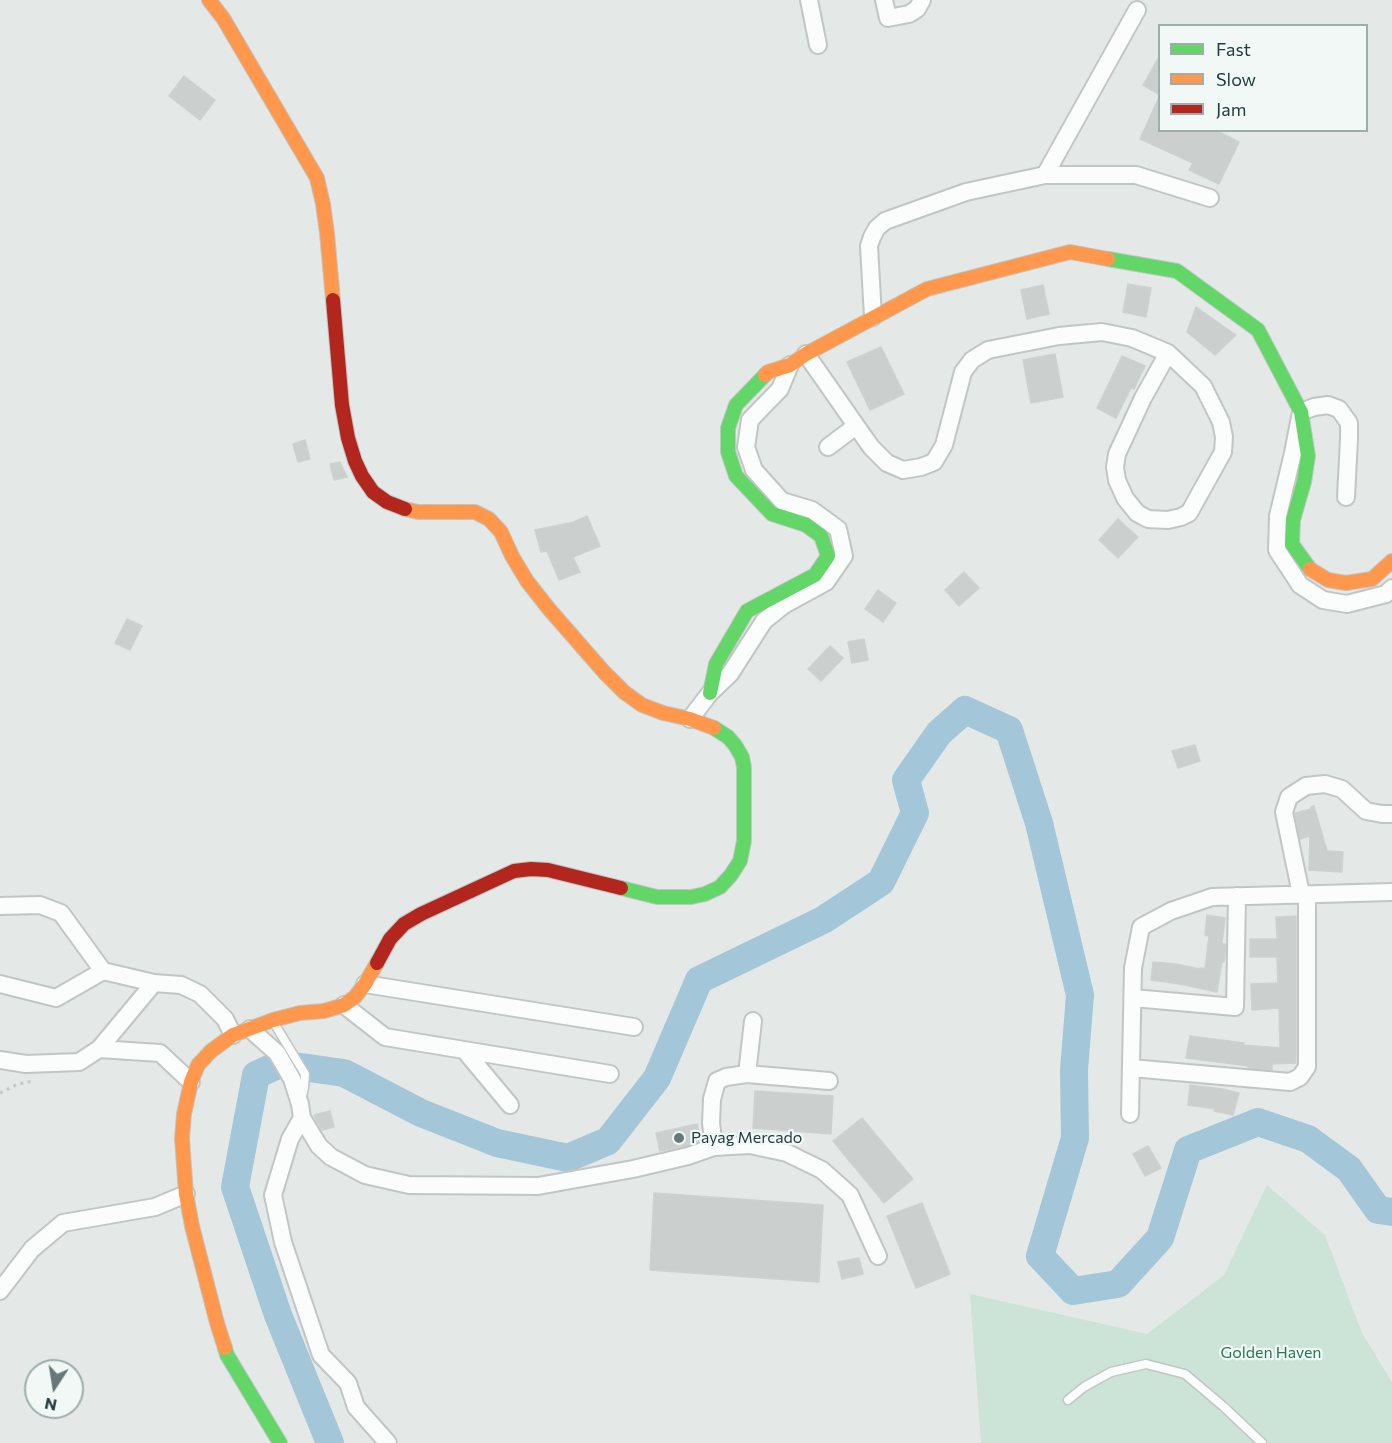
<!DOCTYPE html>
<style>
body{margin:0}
#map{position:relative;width:1392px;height:1443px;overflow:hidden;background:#e4e9e8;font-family:Commissioner,sans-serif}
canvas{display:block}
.legend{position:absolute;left:1158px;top:24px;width:210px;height:108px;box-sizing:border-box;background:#f2f8f6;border:2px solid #9eadac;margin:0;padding:8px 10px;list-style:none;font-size:18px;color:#213d3c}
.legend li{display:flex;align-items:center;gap:12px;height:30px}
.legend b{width:30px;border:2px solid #9eadac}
.north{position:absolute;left:24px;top:1359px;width:60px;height:60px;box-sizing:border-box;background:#f2f8f6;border:2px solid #9eadac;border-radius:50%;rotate:192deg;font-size:16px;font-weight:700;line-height:24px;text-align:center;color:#213d3c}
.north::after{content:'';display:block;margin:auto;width:21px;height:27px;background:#657978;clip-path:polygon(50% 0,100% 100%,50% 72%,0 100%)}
</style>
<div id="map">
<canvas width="1392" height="1443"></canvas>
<ul class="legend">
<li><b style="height:8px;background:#63d668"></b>Fast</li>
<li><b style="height:8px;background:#ff974d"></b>Slow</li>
<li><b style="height:8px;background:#b3261e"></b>Jam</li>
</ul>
<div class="north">N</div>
</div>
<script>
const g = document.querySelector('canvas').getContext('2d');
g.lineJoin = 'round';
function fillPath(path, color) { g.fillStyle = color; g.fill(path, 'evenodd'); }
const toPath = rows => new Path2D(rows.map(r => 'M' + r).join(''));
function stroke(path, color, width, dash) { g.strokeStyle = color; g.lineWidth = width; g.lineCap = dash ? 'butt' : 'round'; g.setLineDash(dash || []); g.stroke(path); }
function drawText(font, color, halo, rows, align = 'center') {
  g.font = font + ' Commissioner,sans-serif'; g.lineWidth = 4.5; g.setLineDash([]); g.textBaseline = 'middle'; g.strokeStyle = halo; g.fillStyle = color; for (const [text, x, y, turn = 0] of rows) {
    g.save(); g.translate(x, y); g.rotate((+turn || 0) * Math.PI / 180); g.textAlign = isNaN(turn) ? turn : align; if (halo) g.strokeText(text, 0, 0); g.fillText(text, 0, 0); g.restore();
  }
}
const green = toPath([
 [1267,1185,1325,1235,1362,1333,1392,1382,1392,1443,981,1443,970,1294,1147,1334,1224,1275]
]);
const river = toPath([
 [330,1443,278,1315,235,1187,256,1075,280,1064,344,1073,421,1113,497,1143,568,1158,608,1141,657,1078,699,980,823,920,881,882,915,813,906,780,939,733,965,710,1009,730,1039,823,1080,995,1074,1070,1075,1138,1040,1256,1073,1291,1118,1284,1160,1238,1188,1150,1258,1122,1308,1139,1349,1169,1378,1210,1392,1212]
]);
const building = toPath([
 [1160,55,1160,95,1143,85,1160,55],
 [184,76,215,100,200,120,169,96,184,76],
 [1160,95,1160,130,1215,130,1239,142,1219,184,1189,170,1193,163,1140,139,1160,95],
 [1128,284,1151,288,1146,317,1123,312,1128,284],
 [1043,285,1049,314,1027,319,1021,290,1043,285],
 [1196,307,1236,335,1215,355,1187,332,1196,307],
 [881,347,904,394,870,410,847,362,881,347],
 [1055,354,1063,397,1031,403,1023,360,1055,354],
 [1122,356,1145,366,1134,389,1131,388,1116,418,1097,408,1122,356],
 [305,440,310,459,298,462,293,444,305,440],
 [340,462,347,477,334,480,330,464,340,462],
 [587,516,600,546,573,557,580,572,559,580,547,551,541,552,535,530,574,522,587,516],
 [1118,519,1138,537,1118,558,1099,540,1118,519],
 [964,572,979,588,959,606,945,590,964,572],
 [878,590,896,603,883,622,865,609,878,590],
 [127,619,142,626,130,650,115,643,127,619],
 [864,639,868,660,852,663,848,642,864,639],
 [830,646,843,658,821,681,808,669,830,646],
 [1195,745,1200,761,1178,768,1172,751,1195,745],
 [1314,806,1327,851,1343,852,1342,872,1309,870,1310,836,1300,839,1295,813,1311,809,1311,807,1314,806],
 [1207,915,1225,918,1222,944,1226,944,1226,948,1224,962,1222,962,1217,992,1180,984,1151,980,1153,962,1176,964,1200,969,1200,968,1205,969,1209,936,1205,935,1207,915],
 [1296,916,1296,1063,1272,1064,1272,1070,1248,1068,1249,1066,1186,1058,1190,1036,1244,1043,1243,1045,1280,1048,1279,1008,1252,1010,1251,984,1278,983,1277,957,1250,957,1250,939,1277,939,1276,917,1296,916],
 [1190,1085,1222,1089,1239,1093,1233,1115,1214,1111,1215,1109,1188,1105,1190,1085],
 [755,1091,833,1096,831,1134,753,1128,755,1091],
 [330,1111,334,1127,322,1130,316,1120,314,1115,330,1111],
 [862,1118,913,1179,884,1203,833,1141,862,1118],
 [697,1124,701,1140,685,1146,660,1151,656,1133,697,1124],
 [1148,1146,1161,1168,1145,1176,1133,1154,1148,1146],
 [654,1193,823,1205,819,1282,650,1270,654,1193],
 [922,1203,950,1274,916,1288,887,1216,922,1203],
 [859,1258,863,1274,842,1279,838,1262,859,1258]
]);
const path = toPath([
 [0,1093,18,1084,34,1081]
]);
const lane = toPath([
 [274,1023,305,1074,304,1088,301,1100],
 [1068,1400,1084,1387,1111,1372,1146,1364,1185,1374,1224,1407,1262,1443]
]);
const street = toPath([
 [809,0,818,45],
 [884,0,888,18,909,14,917,9,922,0],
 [1045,175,1137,10],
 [873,317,869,246,872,237,877,228,885,221,966,192,1045,175,1136,175,1210,198],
 [806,354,871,447,887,463,903,470,921,467,934,462,944,445,963,372,972,360,988,350,1059,336,1102,332,1132,338,1168,353,1203,386,1221,422,1224,437,1223,452,1189,513,1181,517,1168,520,1148,519,1137,513,1125,498,1117,480,1115,467,1117,454,1143,398,1168,353],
 [828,447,856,426],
 [1346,497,1349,439,1349,423,1339,409,1328,405,1314,407,1301,412,1293,453,1278,516,1277,550,1300,585,1323,600,1347,604,1386,594,1392,588],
 [690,719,710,693,730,674,764,621,784,605,826,582,844,556,838,529,812,510,782,501,754,470,746,447,750,420,780,389,790,365],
 [1301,894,1284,812,1289,797,1306,786,1325,784,1342,789,1366,811,1382,814,1392,814],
 [0,906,40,905,61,913,103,971,154,983,181,985,200,994,225,1019,233,1035],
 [0,984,56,998,103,971],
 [365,984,634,1027],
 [1133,998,1235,1007,1237,896],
 [344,1005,385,1037,610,1074],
 [250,1029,277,1053,292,1079,300,1104,302,1118,319,1146,331,1157,365,1175,409,1185,538,1186,633,1169,688,1156,714,1147,750,1145,787,1153,822,1170,850,1195,878,1256],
 [99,1049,160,1053,191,1082],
 [465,1051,510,1105],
 [0,1060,26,1064,79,1062,99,1049,154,983],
 [1131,1068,1290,1082,1300,1077,1307,1067,1307,894],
 [747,1074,753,1021],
 [1130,1114,1133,968,1141,927,1171,911,1212,897,1392,892],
 [302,1118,290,1139,273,1195,283,1242,321,1355,348,1383,356,1407,388,1443],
 [714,1147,711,1123,712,1099,717,1081,726,1077,747,1074,829,1081],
 [0,1291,32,1249,63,1223,155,1207,186,1194]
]);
const fast = toPath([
 [1108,259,1177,271,1258,330,1301,412,1308,456,1304,482,1293,520,1292,544,1310,569],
 [710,693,716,664,747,611,815,575,828,556,821,536,806,525,772,514,736,476,728,452,728,428,736,405,765,375],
 [621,888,657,897,691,897,705,894,720,887,731,875,740,861,744,841,744,767,742,757,735,745,728,737,714,728],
 [225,1348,227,1355,280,1443]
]);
const slow = toPath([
 [209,0,223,18,317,178,323,204,327,233,333,300],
 [765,375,768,372,790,365,806,354,927,289,1070,252,1108,259],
 [405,509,418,512,475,512,489,519,501,532,512,556,527,581,549,609,604,672,624,692,642,705,663,713,690,719,714,728],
 [1310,569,1328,580,1346,583,1372,579,1392,561],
 [225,1348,217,1323,192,1226,186,1194,182,1138,184,1114,191,1082,198,1065,211,1051,233,1035,273,1020,300,1013,324,1011,344,1005,355,997,365,984,377,963]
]);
const jam = toPath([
 [333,300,342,405,348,438,355,461,362,476,373,492,387,502,405,509],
 [377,963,390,939,404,924,421,914,514,871,531,869,548,870,621,888]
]);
const markers = [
 [679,1138,6,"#657978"]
];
const poiNames = [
 ["Payag Mercado",691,1138]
];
const parkNames = [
 ["Golden Haven",1271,1353]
];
fillPath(green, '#cce3d8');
stroke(river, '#a4c6d9', 28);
fillPath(building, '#cbd0cf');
stroke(building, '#ccd2d1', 1.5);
stroke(lane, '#c1c6c5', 11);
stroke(street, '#c1c6c5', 20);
stroke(fast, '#bfc7c5', 16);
stroke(slow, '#bfc7c5', 16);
stroke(jam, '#bfc7c5', 16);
stroke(path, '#c1c9c9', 3, [3, 4.5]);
stroke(lane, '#fbfcfc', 8);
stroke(street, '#fbfcfc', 16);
stroke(fast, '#63d668', 14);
stroke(slow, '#ff974d', 14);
stroke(jam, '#b3261e', 14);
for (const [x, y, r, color] of markers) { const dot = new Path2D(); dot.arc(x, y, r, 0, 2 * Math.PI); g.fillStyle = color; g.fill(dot); stroke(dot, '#f2f8f6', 2); }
drawText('16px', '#213d3c', '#f2f8f6', poiNames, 'left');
drawText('16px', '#2a7557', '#f2f8f6', parkNames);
</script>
